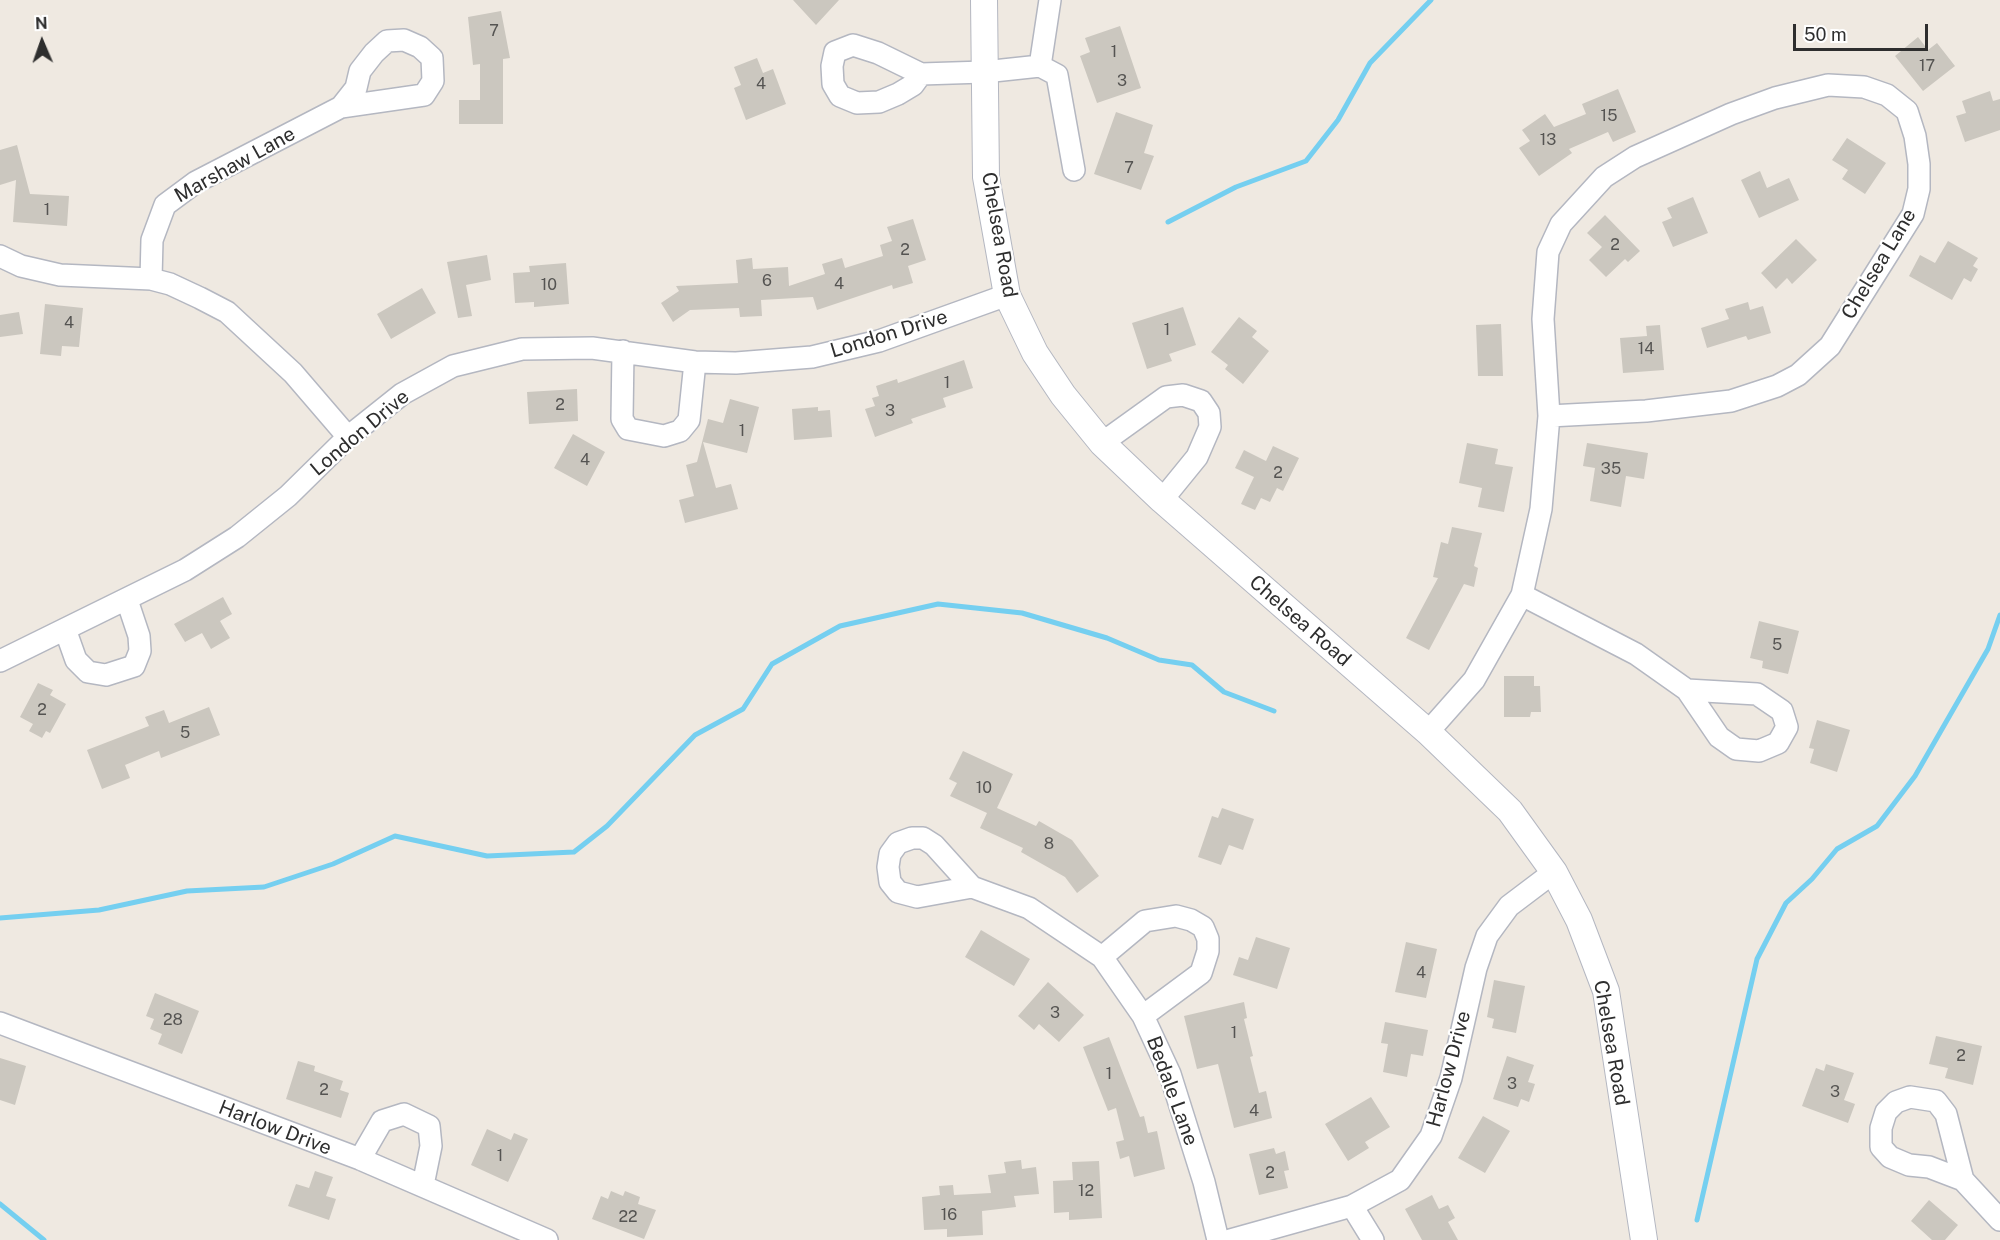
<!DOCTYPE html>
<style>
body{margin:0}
#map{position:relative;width:2000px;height:1240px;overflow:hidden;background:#efe9e1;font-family:"Public Sans",sans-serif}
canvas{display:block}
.north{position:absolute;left:12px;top:12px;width:60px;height:60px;-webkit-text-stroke:4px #fff;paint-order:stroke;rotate:358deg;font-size:16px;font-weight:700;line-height:24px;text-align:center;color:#2e2e2e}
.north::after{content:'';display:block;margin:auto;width:21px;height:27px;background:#2e2e2e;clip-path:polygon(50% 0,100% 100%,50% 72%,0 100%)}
.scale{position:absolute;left:1793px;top:24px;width:135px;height:27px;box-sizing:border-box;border:3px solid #2e2e2e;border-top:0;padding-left:8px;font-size:18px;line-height:21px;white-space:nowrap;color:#2e2e2e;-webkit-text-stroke:4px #fff;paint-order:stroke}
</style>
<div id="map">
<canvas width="2000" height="1240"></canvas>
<div class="north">N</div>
<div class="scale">50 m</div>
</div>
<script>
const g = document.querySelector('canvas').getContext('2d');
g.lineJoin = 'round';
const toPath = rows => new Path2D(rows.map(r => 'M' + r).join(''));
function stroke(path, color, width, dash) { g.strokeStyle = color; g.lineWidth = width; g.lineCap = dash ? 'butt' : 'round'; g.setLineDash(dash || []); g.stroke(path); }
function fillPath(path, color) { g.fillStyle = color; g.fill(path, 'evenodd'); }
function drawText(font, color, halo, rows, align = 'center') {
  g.font = font + ' "Public Sans",sans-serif'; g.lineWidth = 4.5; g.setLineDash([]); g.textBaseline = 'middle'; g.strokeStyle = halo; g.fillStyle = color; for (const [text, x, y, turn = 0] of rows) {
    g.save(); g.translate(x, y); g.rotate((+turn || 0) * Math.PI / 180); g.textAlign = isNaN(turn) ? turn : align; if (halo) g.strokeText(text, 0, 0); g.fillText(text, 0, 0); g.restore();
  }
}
const stream = toPath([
 [1168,222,1236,187,1306,161,1338,120,1370,63,1431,0],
 [0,918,99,910,187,891,264,887,333,864,395,836,487,856,574,852,607,826,695,735,743,709,772,664,840,626,938,604,1022,613,1107,638,1159,660,1192,665,1224,692,1274,711],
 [0,1204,44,1240],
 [1697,1220,1757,959,1786,903,1812,879,1837,849,1877,826,1915,776,1988,649,2000,615]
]);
const building = toPath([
 [793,0,839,0,816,25],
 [501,11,510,58,503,59,503,124,459,124,459,100,480,100,480,64,473,65,468,17],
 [1120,26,1141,88,1097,103,1080,56,1090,52,1085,38],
 [1918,37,1928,50,1937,43,1955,66,1923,91,1895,56],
 [757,58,763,73,773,69,786,104,746,120,734,88,741,85,734,67],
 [1618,89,1636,132,1613,142,1608,132,1569,149,1572,153,1539,176,1519,148,1530,141,1522,130,1545,114,1554,127,1586,114,1582,104],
 [1990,91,1993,101,2000,99,2000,130,1965,142,1956,116,1966,113,1962,101],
 [1116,112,1153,125,1144,153,1154,156,1141,190,1094,174],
 [1847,138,1886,163,1865,194,1842,179,1848,170,1832,160],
 [17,145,30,194,69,196,67,226,13,222,16,180,0,185,0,150],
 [1760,171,1767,188,1789,178,1799,200,1759,218,1741,180],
 [1693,197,1708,233,1673,247,1662,222,1672,218,1667,208],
 [1605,215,1640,251,1628,262,1625,259,1606,277,1589,260,1602,247,1587,233],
 [913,219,926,260,908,266,913,283,893,289,892,285,817,310,813,297,761,300,762,316,740,317,739,308,690,310,673,322,661,303,679,291,676,286,738,283,736,260,752,258,753,269,788,267,789,286,825,274,822,264,842,258,845,268,883,256,880,245,892,241,887,227],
 [1796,239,1817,260,1792,284,1787,278,1776,289,1761,273],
 [1948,241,1978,258,1973,266,1978,269,1971,282,1964,278,1952,300,1909,276,1920,255,1935,263],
 [487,255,491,280,466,285,472,316,458,318,447,262],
 [566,263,569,304,534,307,534,302,515,303,513,273,530,272,529,266],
 [422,288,436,313,391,339,377,314],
 [1748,302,1750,310,1763,306,1771,333,1748,340,1746,336,1707,348,1701,328,1729,319,1725,309],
 [45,304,83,308,79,347,62,346,61,356,40,354],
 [1183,307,1196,345,1169,354,1172,361,1147,369,1132,323],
 [19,312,23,334,0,337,0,315],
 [1239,317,1257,331,1252,337,1269,351,1243,384,1225,369,1228,365,1211,352],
 [1501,324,1503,376,1478,376,1476,325],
 [1660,325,1664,370,1623,373,1620,338,1647,336,1646,326],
 [964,360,973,388,943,398,946,407,911,419,913,423,875,437,865,409,875,406,872,398,879,396,876,386,897,379,898,383],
 [577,389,578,421,529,424,527,392],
 [730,399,759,407,747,453,703,442,716,488,731,484,738,509,685,523,679,500,694,496,686,465,697,462,708,419,723,423],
 [818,407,818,411,830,410,832,437,794,440,792,409],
 [573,434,605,452,587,486,554,468],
 [1467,443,1498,449,1495,464,1513,467,1504,512,1478,507,1482,488,1459,483],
 [1587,443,1648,453,1644,479,1626,476,1621,507,1590,501,1595,468,1583,466],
 [1273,446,1299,458,1283,491,1277,488,1270,502,1261,498,1255,510,1241,504,1254,477,1235,468,1244,450,1266,461],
 [1452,527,1482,533,1474,566,1478,568,1474,587,1464,584,1429,650,1406,638,1438,578,1433,577,1441,542,1448,544],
 [223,597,232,614,220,621,230,638,211,649,202,633,185,642,174,624],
 [1759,621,1799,631,1788,674,1762,668,1763,661,1750,658],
 [1504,676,1534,676,1534,686,1540,686,1541,712,1531,712,1530,717,1504,717],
 [38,683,53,690,50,695,66,704,50,733,46,731,42,738,29,731,33,724,20,717],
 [209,707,220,735,161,758,159,751,125,765,130,778,102,789,87,750,149,726,145,717,164,710,169,723],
 [1817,720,1850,730,1837,772,1810,763,1814,749,1809,748],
 [963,751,1013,774,997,808,1036,826,1039,821,1072,840,1099,876,1077,893,1065,877,1021,852,1023,848,980,828,987,813,950,796,957,783,949,779],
 [1222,808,1254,819,1243,850,1229,845,1221,865,1198,857,1212,816,1218,818],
 [981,930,1030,959,1014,986,965,957],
 [1256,937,1290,948,1277,989,1233,975,1239,957,1248,960],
 [1406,942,1437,949,1426,998,1395,992],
 [1494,980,1525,986,1516,1033,1492,1028,1494,1019,1487,1017],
 [1048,982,1084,1015,1059,1042,1039,1024,1034,1030,1018,1016],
 [155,993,199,1011,182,1054,158,1044,162,1034,150,1029,154,1019,146,1016],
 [1244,1002,1247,1018,1244,1019,1253,1056,1250,1057,1259,1093,1266,1091,1272,1118,1234,1128,1218,1064,1197,1069,1184,1016],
 [1385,1022,1428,1030,1423,1056,1411,1054,1407,1077,1383,1072,1388,1044,1381,1043],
 [1936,1036,1982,1046,1973,1085,1945,1078,1948,1068,1929,1064],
 [1109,1037,1140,1117,1144,1116,1148,1133,1157,1131,1165,1169,1134,1177,1129,1156,1120,1159,1116,1142,1124,1140,1116,1108,1108,1111,1083,1047],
 [1507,1056,1534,1065,1528,1082,1535,1084,1529,1102,1521,1099,1518,1107,1493,1099],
 [0,1058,26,1066,15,1105,0,1100],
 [298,1061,315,1066,314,1071,343,1081,340,1090,349,1093,341,1118,286,1099],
 [1826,1064,1854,1073,1844,1100,1855,1104,1848,1123,1802,1106,1816,1068,1824,1071],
 [1371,1097,1390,1127,1365,1142,1369,1148,1348,1161,1325,1124],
 [1483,1116,1510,1131,1485,1173,1458,1158],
 [487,1129,511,1140,514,1133,528,1139,508,1182,471,1165],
 [1274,1148,1276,1154,1285,1151,1289,1170,1284,1171,1288,1188,1259,1195,1249,1154],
 [1021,1160,1022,1169,1036,1167,1039,1194,1014,1196,1016,1207,982,1211,983,1235,947,1237,947,1229,924,1230,922,1197,940,1195,939,1186,953,1185,954,1195,991,1193,988,1175,1006,1173,1004,1162],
 [1099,1161,1102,1218,1069,1220,1069,1212,1054,1213,1053,1181,1073,1180,1072,1162],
 [315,1171,333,1177,326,1196,336,1199,329,1220,288,1206,296,1184,309,1188],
 [611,1191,623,1196,625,1191,640,1197,638,1204,656,1210,644,1239,592,1219,601,1196,608,1199],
 [1432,1195,1439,1209,1448,1205,1455,1218,1448,1222,1458,1240,1422,1240,1405,1209],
 [1929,1200,1958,1225,1945,1240,1932,1240,1911,1221]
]);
const minor = toPath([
 [1040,66,1057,75,1074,170],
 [1040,66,1050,0],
 [921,74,913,85,898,94,879,102,857,103,840,96,833,84,832,66,835,52,853,45,878,53,921,74,984,72,1040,66],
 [0,256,21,266,60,275,151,279,170,284,200,298,227,312,293,373,348,437],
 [151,279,152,240,165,205,196,182,341,107,424,95,433,81,432,58,420,47,404,40,387,41,374,53,360,71,356,88,341,107],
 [623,351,622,419,628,429,664,436,680,431,689,420,695,362],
 [1102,443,1166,397,1183,395,1201,401,1209,413,1210,427,1197,457,1162,500],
 [1522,595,1636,654,1687,690,1719,737,1736,749,1759,751,1778,743,1787,727,1782,711,1757,694,1687,690],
 [65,629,76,660,88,672,106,675,134,666,140,651,139,636,127,600],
 [0,661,185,570,237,537,288,496,348,437,402,394,453,366,522,349,592,348,695,362,736,363,812,357,879,341,1007,295],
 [1428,732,1474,680,1522,595,1541,509,1549,416,1543,319,1548,252,1561,224,1604,177,1635,157,1731,114,1775,98,1828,85,1864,87,1887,95,1907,111,1915,136,1919,164,1919,189,1913,214,1830,346,1798,375,1777,386,1731,401,1646,411,1549,416],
 [972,887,917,897,898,892,890,882,888,867,890,854,898,843,912,838,923,838,934,845,972,887,1029,908,1102,957,1143,1016,1170,1074,1204,1182,1218,1240],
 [1102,957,1145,921,1176,916,1191,920,1203,927,1208,939,1208,951,1201,973,1143,1016],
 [0,1023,360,1159,547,1240],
 [360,1159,382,1121,404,1114,429,1126,431,1146,423,1185],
 [1963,1180,1929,1167,1909,1165,1890,1157,1881,1147,1881,1128,1886,1112,1896,1102,1910,1097,1936,1101,1946,1114,1963,1180,2000,1220],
 [1352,1206,1373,1240],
 [1230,1240,1352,1206,1400,1180,1431,1136,1451,1078,1476,968,1487,936,1509,906,1554,872]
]);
const tertiary = toPath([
 [984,0,986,177,1007,295,1035,353,1063,395,1102,443,1162,500,1428,732,1510,811,1554,872,1579,920,1606,991,1644,1240]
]);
const numberNames = [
 ["7",494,31],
 ["1",1114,52],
 ["17",1927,66],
 ["3",1122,81],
 ["4",761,84],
 ["15",1609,116],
 ["13",1548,140],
 ["7",1129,168],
 ["1",47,210],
 ["2",1615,245],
 ["2",905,250],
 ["6",767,281],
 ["4",839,284],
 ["10",549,285],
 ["4",69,323],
 ["1",1167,330],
 ["14",1646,349],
 ["1",947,383],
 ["2",560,405],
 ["3",890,411],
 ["1",742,431],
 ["4",585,460],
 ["35",1611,469],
 ["2",1278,473],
 ["5",1777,645],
 ["2",42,710],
 ["5",185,733],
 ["10",984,788],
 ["8",1049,844],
 ["4",1421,973],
 ["3",1055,1013],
 ["28",173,1020],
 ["1",1234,1033],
 ["2",1961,1056],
 ["1",1109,1074],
 ["3",1512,1084],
 ["2",324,1090],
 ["3",1835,1092],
 ["4",1254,1111],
 ["1",500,1156],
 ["2",1270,1173],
 ["12",1086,1191],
 ["16",949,1215],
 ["22",628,1217]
];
const streetNames = [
 ["Marshaw Lane",235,165,-29],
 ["Chelsea Road",999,235,80],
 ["Chelsea Lane",1879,264,-59],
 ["London Drive",889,334,-17],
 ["London Drive",360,433,-40],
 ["Chelsea Road",1300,621,41],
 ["Chelsea Road",1611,1043,80],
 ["Harlow Drive",1449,1069,-75],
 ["Bedale Lane",1172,1091,70],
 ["Harlow Drive",275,1128,21]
];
stroke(stream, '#75cff0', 5);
fillPath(building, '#cbc7bf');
stroke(minor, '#b4b7c1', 24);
stroke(tertiary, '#b4b7c1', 28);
stroke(minor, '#fff', 21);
stroke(tertiary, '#fff', 26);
drawText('16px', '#555452', null, numberNames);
drawText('20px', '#2e2e2e', '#fff', streetNames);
</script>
